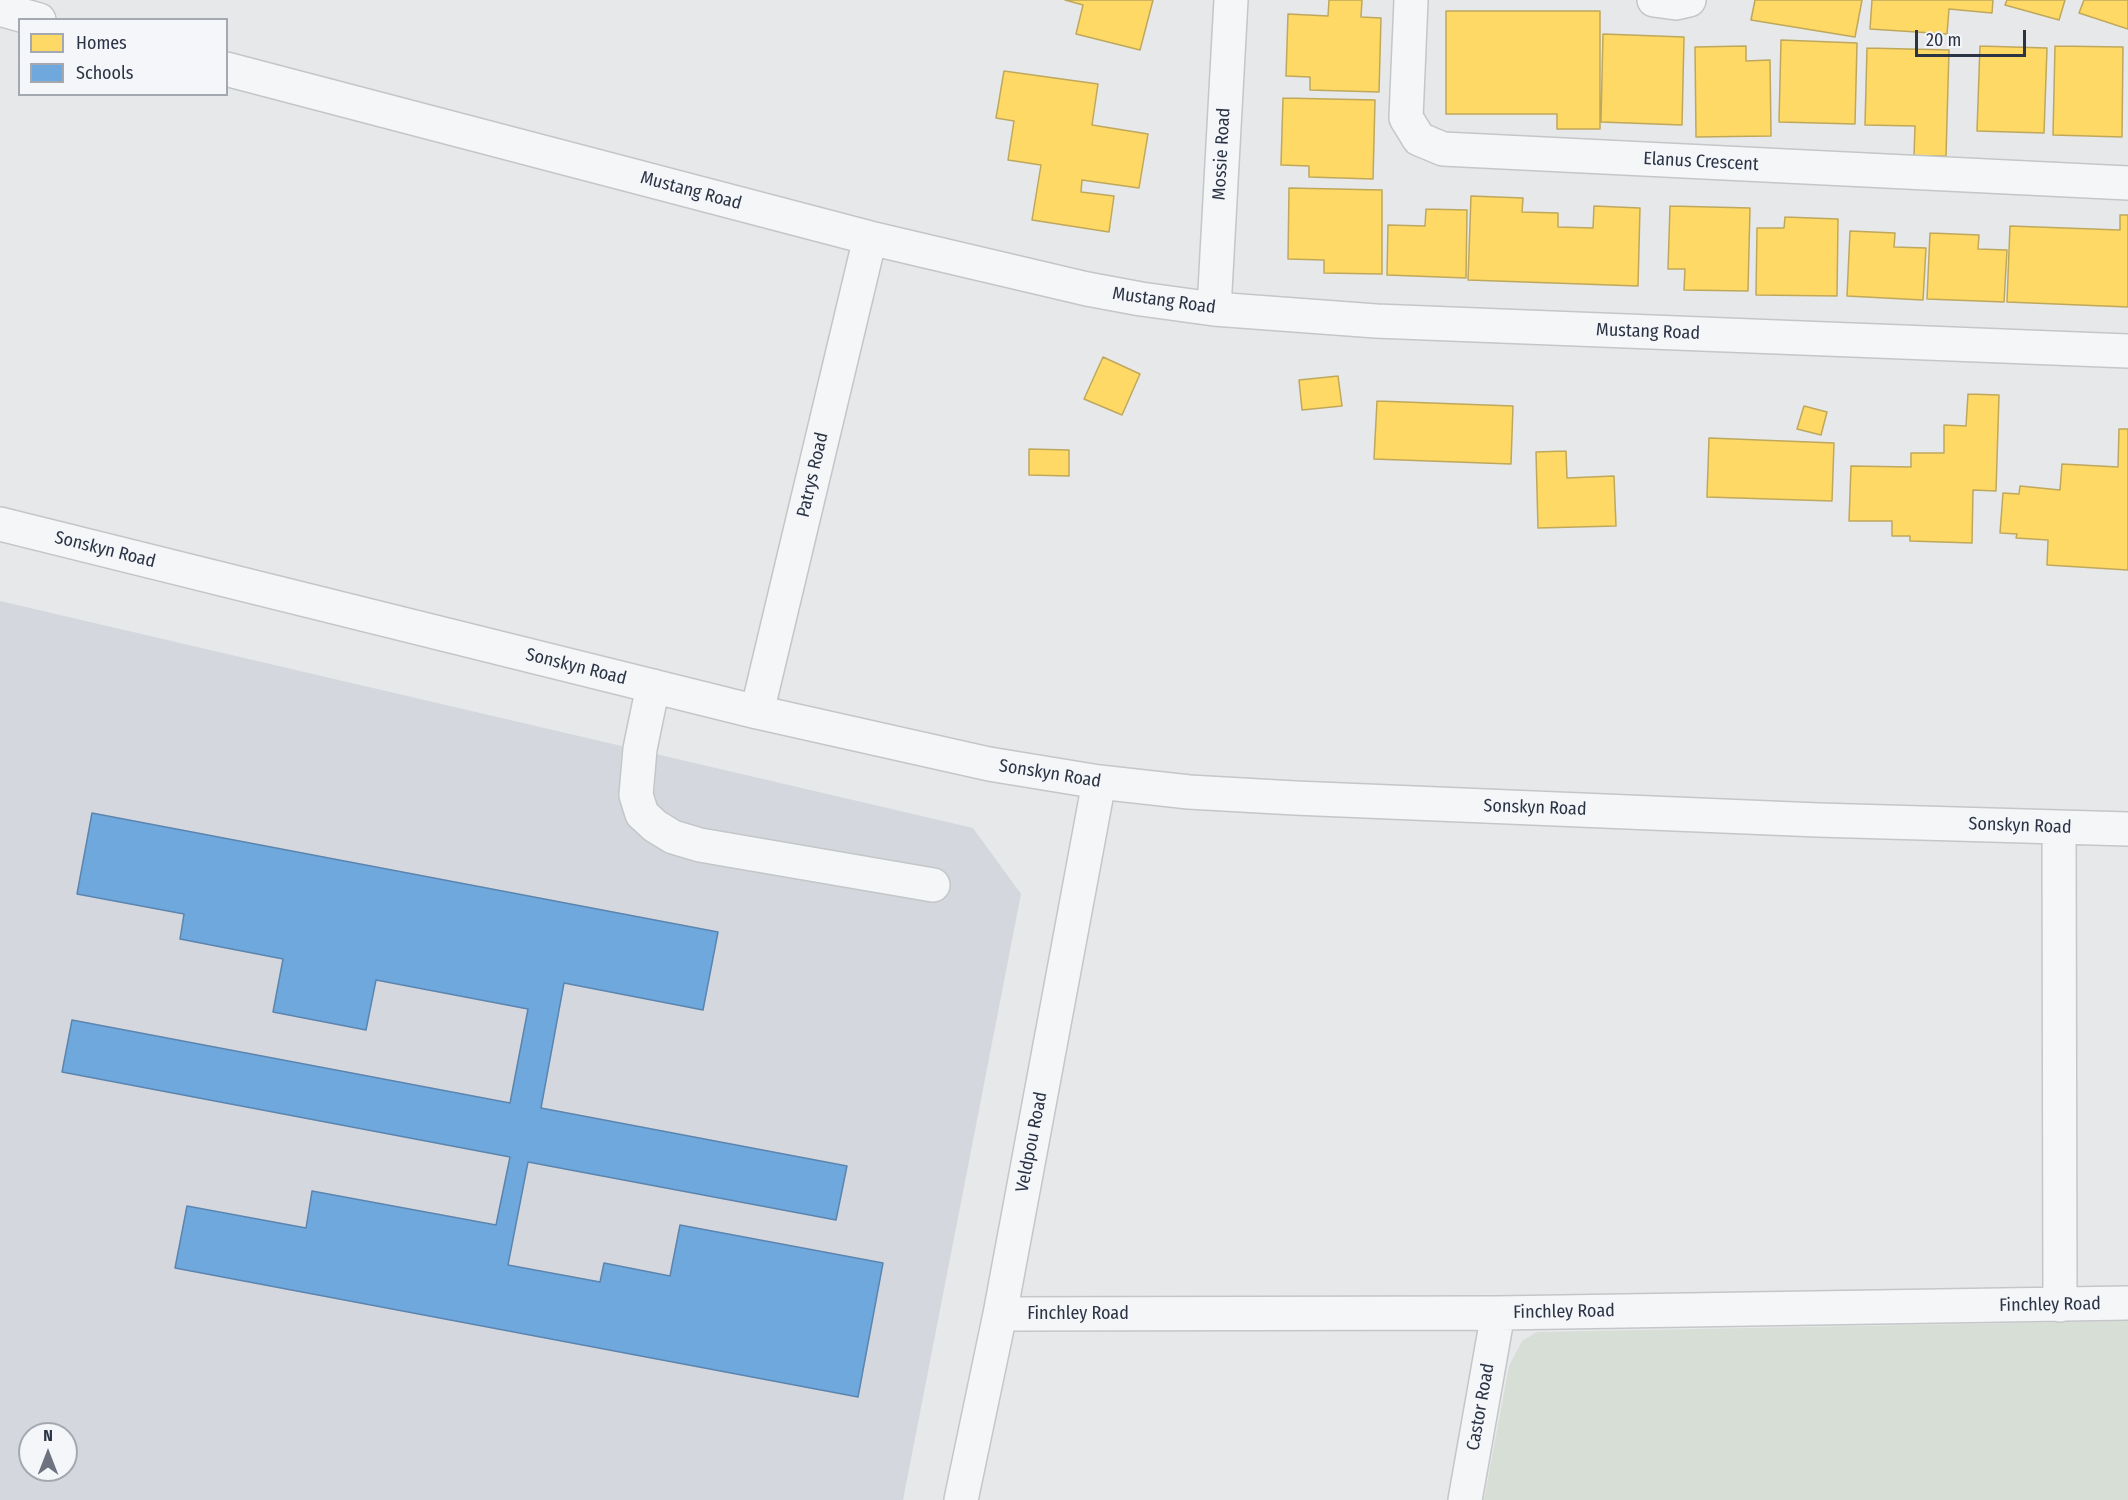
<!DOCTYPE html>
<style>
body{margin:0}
#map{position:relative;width:2128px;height:1500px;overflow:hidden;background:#e6e8ea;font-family:"Fira Sans Condensed",sans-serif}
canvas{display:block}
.legend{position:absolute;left:18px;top:18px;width:210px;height:78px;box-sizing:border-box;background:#f4f6f9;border:2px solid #a4a8b1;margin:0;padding:8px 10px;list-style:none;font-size:18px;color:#2b3445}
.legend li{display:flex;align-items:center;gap:12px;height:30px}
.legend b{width:30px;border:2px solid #a4a8b1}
.north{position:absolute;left:18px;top:1422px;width:60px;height:60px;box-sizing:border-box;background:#f4f6f9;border:2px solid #a4a8b1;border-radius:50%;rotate:0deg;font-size:16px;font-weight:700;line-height:24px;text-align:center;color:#2b3445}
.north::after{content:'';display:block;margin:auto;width:21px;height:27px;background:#6c737f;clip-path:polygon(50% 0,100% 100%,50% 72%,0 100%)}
.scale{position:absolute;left:1915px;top:30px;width:111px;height:27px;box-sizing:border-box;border:3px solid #2b3445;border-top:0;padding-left:8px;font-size:18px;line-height:21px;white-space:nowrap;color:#2b3445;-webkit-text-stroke:4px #f4f6f9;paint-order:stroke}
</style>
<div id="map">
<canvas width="2128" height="1500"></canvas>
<ul class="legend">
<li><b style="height:16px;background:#ffd966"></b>Homes</li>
<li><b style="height:16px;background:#6fa8dc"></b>Schools</li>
</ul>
<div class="north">N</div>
<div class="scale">20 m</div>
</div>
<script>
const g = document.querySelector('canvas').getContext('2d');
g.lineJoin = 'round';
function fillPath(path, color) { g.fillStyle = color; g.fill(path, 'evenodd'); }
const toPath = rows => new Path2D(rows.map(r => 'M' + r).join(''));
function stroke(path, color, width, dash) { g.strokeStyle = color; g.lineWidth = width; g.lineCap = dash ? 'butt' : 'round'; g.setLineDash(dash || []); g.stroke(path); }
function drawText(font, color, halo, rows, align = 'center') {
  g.font = font + ' "Fira Sans Condensed",sans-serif'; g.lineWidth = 6; g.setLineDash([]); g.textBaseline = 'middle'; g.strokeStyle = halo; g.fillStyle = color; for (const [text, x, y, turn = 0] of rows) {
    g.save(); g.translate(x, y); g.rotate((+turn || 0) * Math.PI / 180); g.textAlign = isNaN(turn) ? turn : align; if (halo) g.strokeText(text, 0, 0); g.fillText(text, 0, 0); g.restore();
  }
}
const built = toPath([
 [0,601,973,828,1021,894,903,1500,0,1500],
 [30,1434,66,1434,66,1470,30,1470]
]);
const green = toPath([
 [2128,1321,2128,1500,1484,1500,1509,1366,1522,1341,1537,1332]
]);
const homes = toPath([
 [1065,0,1153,0,1140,50,1076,34,1083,5,1065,0],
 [1329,0,1362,0,1361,17,1381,18,1379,92,1310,90,1310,77,1286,76,1288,14,1328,16,1329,0],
 [1755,0,1862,0,1855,37,1751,20,1755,0],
 [1872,0,1993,0,1992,13,1949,9,1947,34,1870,29,1872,0],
 [2007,0,2065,0,2059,20,2005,5,2007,0],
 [2084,0,2128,0,2128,29,2079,13,2084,0],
 [1446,11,1600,11,1600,129,1557,129,1557,114,1446,114,1446,11],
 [1603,34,1684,37,1682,125,1601,122,1603,34],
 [1781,40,1857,43,1855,124,1779,122,1781,40],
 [1746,46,1746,61,1770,60,1771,136,1696,137,1695,47,1746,46],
 [1980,46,2047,48,2044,133,1977,131,1980,46],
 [2055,46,2123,47,2122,137,2053,135,2055,46],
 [1867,48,1949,50,1946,156,1914,156,1915,126,1865,125,1867,48],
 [1004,71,1098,84,1092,125,1148,134,1139,188,1082,180,1081,192,1114,196,1109,232,1032,220,1041,165,1008,160,1014,121,996,118,1004,71],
 [1283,98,1375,100,1373,179,1309,177,1309,166,1281,165,1283,98],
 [1289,188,1382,190,1382,274,1324,273,1324,260,1288,259,1289,188],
 [1471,196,1523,198,1522,212,1558,213,1558,227,1593,228,1594,206,1640,208,1638,286,1468,280,1471,196],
 [1670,206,1750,208,1748,291,1684,290,1685,269,1668,269,1670,206],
 [1426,209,1467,210,1466,278,1387,275,1388,225,1425,226,1426,209],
 [2120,215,2128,215,2128,307,2007,302,2010,226,2120,230,2120,215],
 [1785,217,1838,219,1837,296,1756,295,1757,228,1784,228,1785,217],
 [1850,231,1895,233,1894,247,1926,248,1923,300,1847,296,1850,231],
 [1930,233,1979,235,1978,249,2007,250,2004,302,1927,299,1930,233],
 [1103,357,1140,374,1122,415,1084,399,1103,357],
 [1338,376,1342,406,1302,410,1299,380,1338,376],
 [1968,394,1999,395,1996,491,1973,490,1972,543,1910,541,1910,536,1892,536,1892,521,1849,521,1851,466,1911,467,1911,453,1944,453,1944,425,1966,426,1968,394],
 [1377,401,1513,406,1511,464,1374,459,1377,401],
 [1804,406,1827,412,1821,435,1797,429,1804,406],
 [2119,429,2128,429,2128,570,2047,565,2048,540,2016,538,2017,534,2000,533,2003,493,2019,494,2020,486,2060,490,2062,464,2118,467,2119,429],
 [1709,438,1834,443,1832,501,1707,497,1709,438],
 [1029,449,1069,450,1069,476,1029,475,1029,449],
 [1566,451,1567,478,1614,476,1616,526,1538,528,1536,452,1566,451]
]);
const schools = toPath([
 [92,813,718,932,703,1010,564,983,541,1108,847,1166,836,1220,528,1162,508,1265,600,1282,604,1263,670,1276,680,1225,883,1263,858,1397,175,1268,187,1206,306,1228,312,1191,496,1225,510,1157,62,1072,72,1020,510,1103,528,1009,376,980,366,1030,273,1012,283,959,180,939,184,914,77,894,92,813]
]);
const minor = toPath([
 [1411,0,1406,118,1419,139,1443,149,2128,183],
 [1654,0,1676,3,1689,0],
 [0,9,39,20],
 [226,69,870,238,1087,289,1141,299,1214,309,1376,321,2128,351],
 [1214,309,1231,0],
 [0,524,757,712,989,764,1099,782,1189,792,1295,798,1818,820,2128,829],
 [653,686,640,749,636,795,642,814,655,826,673,837,700,845,933,885],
 [757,712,870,238],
 [2059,828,2060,1305],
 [1000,1314,1498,1313,2128,1303],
 [961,1500,1000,1314,1099,782],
 [1465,1500,1498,1313]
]);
const streetNames = [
 ["Mossie Road",1222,154,-87],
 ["Elanus Crescent",1701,162,3],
 ["Mustang Road",691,191,15],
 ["Mustang Road",1164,301,8],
 ["Mustang Road",1648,332,2],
 ["Patrys Road",813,475,-77],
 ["Sonskyn Road",105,550,14],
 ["Sonskyn Road",576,667,14],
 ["Sonskyn Road",1050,774,9],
 ["Sonskyn Road",1535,808,2],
 ["Sonskyn Road",2020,826,2],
 ["Veldpou Road",1032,1142,-79],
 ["Finchley Road",2050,1305,-1],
 ["Finchley Road",1564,1312,-1],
 ["Finchley Road",1078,1314],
 ["Castor Road",1481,1407,-80]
];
fillPath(built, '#d4d7dd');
fillPath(green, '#d6ded6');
fillPath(homes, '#ffd966');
stroke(homes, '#bfa85c', 1.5);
fillPath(schools, '#6fa8dc');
stroke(schools, '#5b85af', 1.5);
stroke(minor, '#c4c6c8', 36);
stroke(minor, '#f5f6f7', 33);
drawText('18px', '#2b3445', '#f4f6f9', streetNames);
</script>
